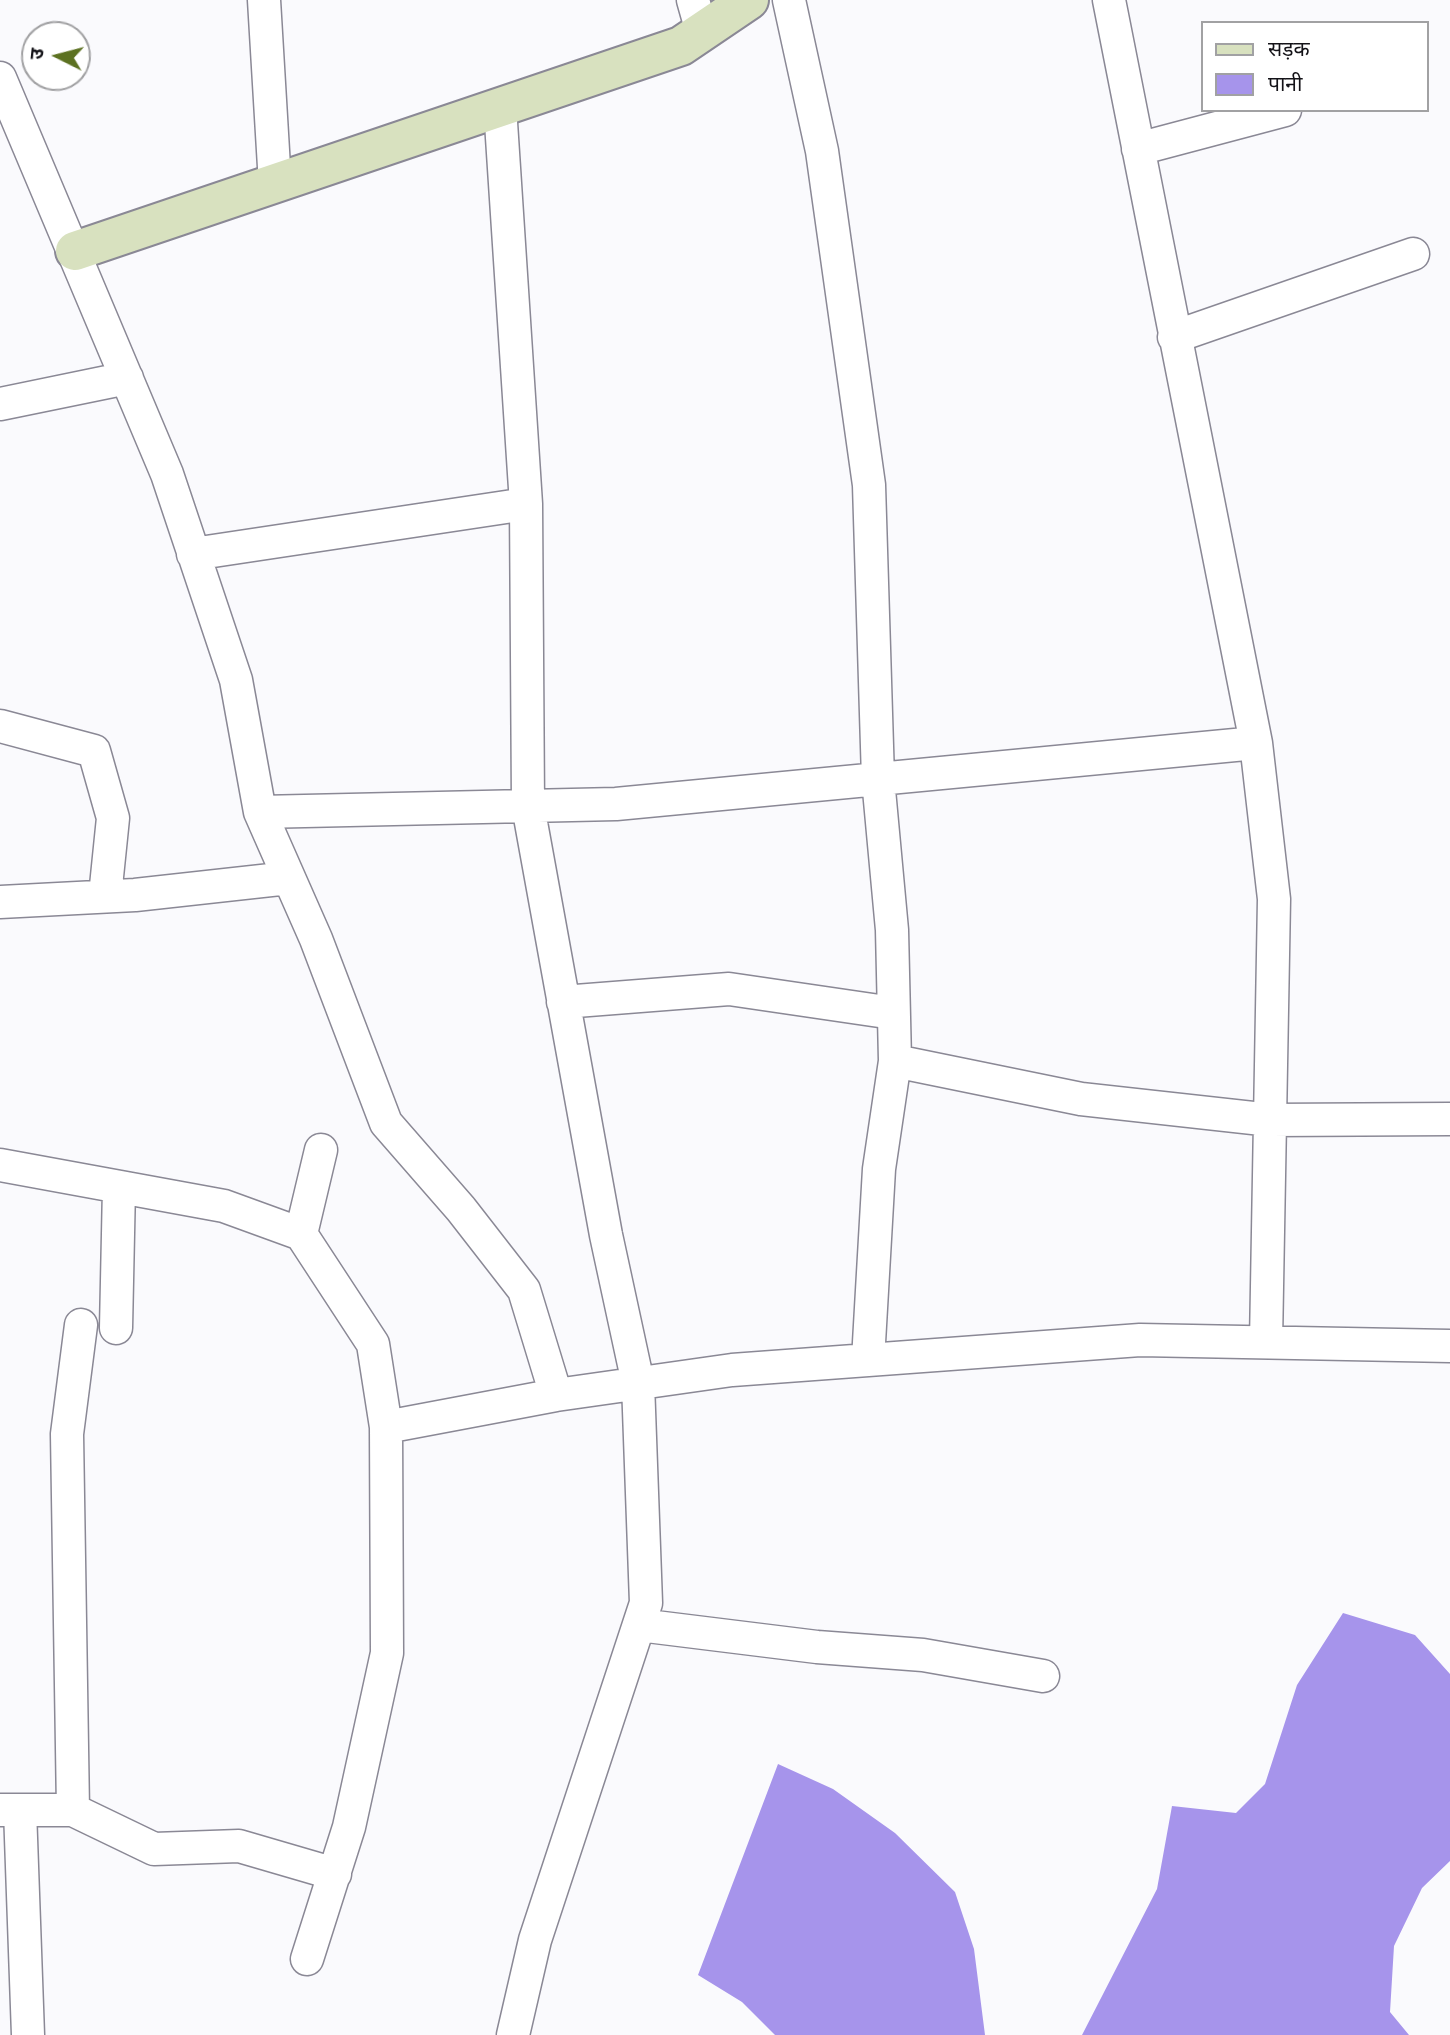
<!DOCTYPE html>
<meta charset="utf-8">
<style>
body{margin:0}
#map{position:relative;width:1450px;height:2035px;overflow:hidden;background:#fafafd;font-family:"DM Sans","Noto Sans Devanagari",sans-serif}
canvas{display:block}
.legend{position:absolute;left:1201px;top:21px;width:228px;height:91px;box-sizing:border-box;background:#fff;border:2px solid #a1a1a3;margin:0;padding:9px 12px;list-style:none;font-size:21px;color:#141318}
.legend li{display:flex;align-items:center;gap:14px;height:35px}
.legend b{width:35px;border:2px solid #a1a1a3}
.north{position:absolute;left:21px;top:21px;width:70px;height:70px;box-sizing:border-box;background:#fff;border:2px solid #a1a1a3;border-radius:50%;rotate:276deg;font-size:19px;font-weight:700;line-height:28px;text-align:center;color:#141318}
.north::after{content:'';display:block;margin:auto;width:24px;height:32px;background:#5c7121;clip-path:polygon(50% 0,100% 100%,50% 72%,0 100%)}
</style>
<div id="map">
<canvas width="1450" height="2035"></canvas>
<ul class="legend">
<li><b style="height:9px;background:#d8e1bf"></b>सड़क</li>
<li><b style="height:19px;background:#a694eb"></b>पानी</li>
</ul>
<div class="north">उ</div>
</div>
<script>
const g = document.querySelector('canvas').getContext('2d');
g.lineJoin = 'round';
function fillPath(path, color) { g.fillStyle = color; g.fill(path, 'evenodd'); }
const toPath = rows => new Path2D(rows.map(r => 'M' + r).join(''));
function stroke(path, color, width, dash) { g.strokeStyle = color; g.lineWidth = width; g.lineCap = dash ? 'butt' : 'round'; g.setLineDash(dash || []); g.stroke(path); }
const water = toPath([
 [1343,1613,1415,1635,1450,1674,1450,1861,1422,1888,1394,1946,1390,2012,1409,2035,1082,2035,1157,1889,1172,1806,1236,1813,1265,1784,1297,1685],
 [778,1764,833,1789,895,1833,955,1892,974,1949,985,2035,775,2035,742,2002,698,1975]
]);
const street = toPath([
 [264,0,275,184],
 [693,0,702,32],
 [789,0,822,151,869,485,878,779,892,930,895,1061,879,1169,868,1360],
 [1109,0,1256,743,1274,899,1266,1342],
 [0,78,167,474,236,680,260,812,316,939,386,1123,461,1209,524,1290,556,1395],
 [1138,149,1285,110],
 [1174,337,1413,254],
 [0,404,127,378],
 [193,554,526,504,500,107],
 [0,726,94,751,113,818,105,896],
 [260,812,616,804,1256,743],
 [0,902,135,895,289,878],
 [563,1002,729,989,893,1013],
 [895,1061,1081,1099,1271,1120,1450,1119],
 [0,1165,224,1206,301,1234,373,1344,386,1427,387,1653,349,1827,307,1959],
 [301,1234,321,1150],
 [116,1328,119,1187],
 [386,1427,556,1395,732,1370,1140,1340,1450,1346],
 [639,1625,817,1647,923,1655,1043,1676],
 [0,1810,73,1810,67,1434,81,1325],
 [20,1810,28,2035],
 [73,1810,154,1849,239,1846,335,1874],
 [513,2035,535,1940,646,1603,638,1383,606,1235,528,806,526,504]
]);
const secondary = toPath([
 [75,251,681,46,749,0]
]);
fillPath(water, '#a694eb');
stroke(street, '#8a8895', 35);
stroke(secondary, '#8a8895', 42);
stroke(street, '#fff', 32);
stroke(secondary, '#d8e1bf', 38);
</script>
